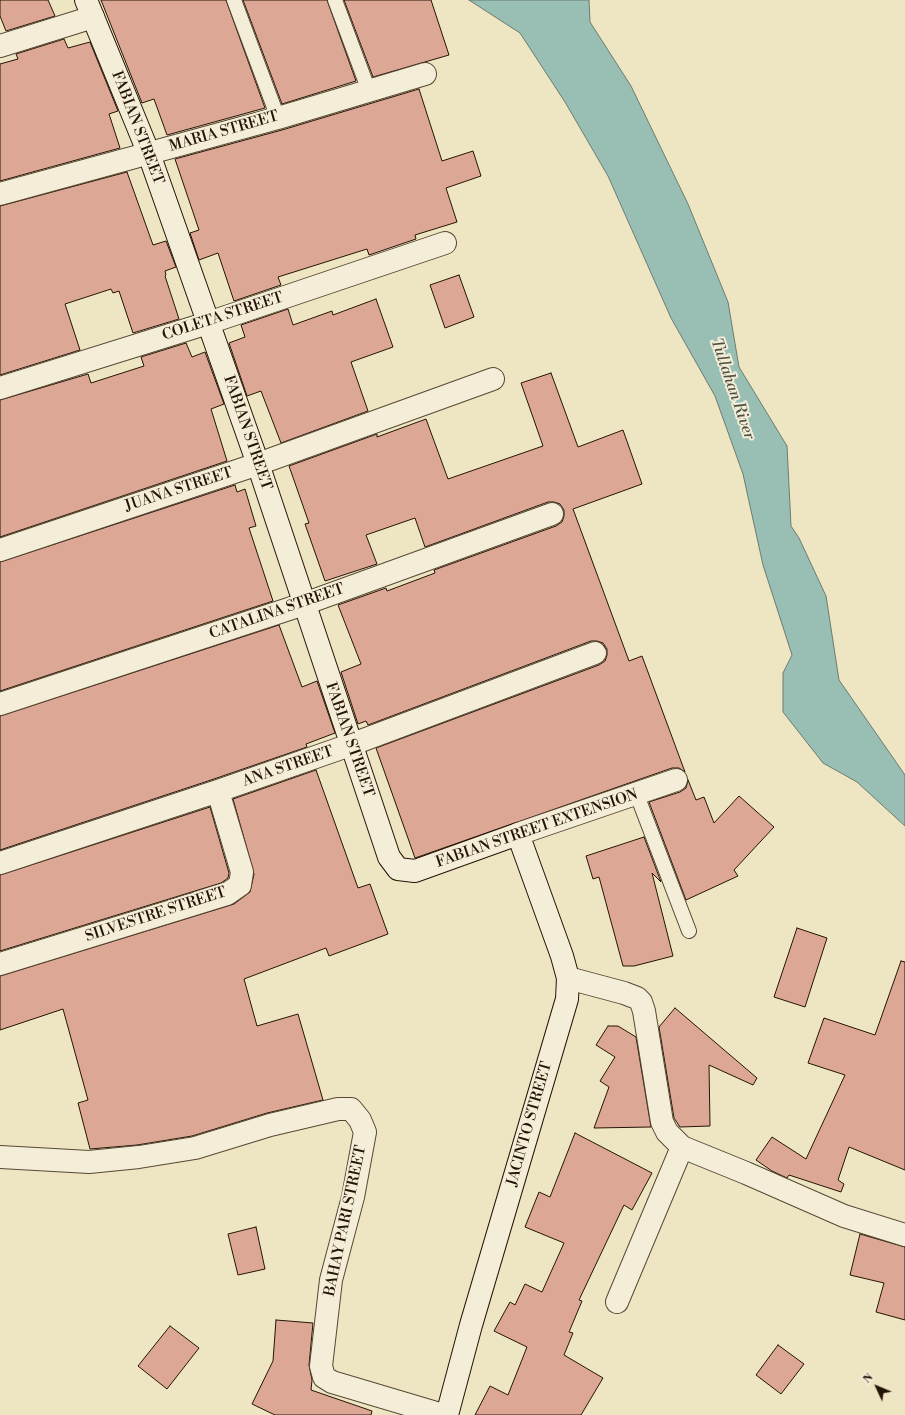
<!DOCTYPE html>
<style>
body{margin:0}
#map{position:relative;width:905px;height:1415px;overflow:hidden;background:#eee5c3;font-family:"Libre Bodoni",serif}
canvas{display:block}
.north{position:absolute;left:857px;top:1367px;width:40px;height:40px;-webkit-text-stroke:3px #f4eed8;paint-order:stroke;rotate:314deg;font-size:11px;font-weight:700;line-height:16px;text-align:center;color:#251405}
.north::after{content:'';display:block;margin:auto;width:14px;height:18px;background:#251405;clip-path:polygon(50% 0,100% 100%,50% 72%,0 100%)}
</style>
<div id="map">
<canvas width="905" height="1415"></canvas>
<div class="north">N</div>
</div>
<script>
const g = document.querySelector('canvas').getContext('2d');
g.lineJoin = 'round';
function fillPath(path, color) { g.fillStyle = color; g.fill(path, 'evenodd'); }
const toPath = rows => new Path2D(rows.map(r => 'M' + r).join(''));
function stroke(path, color, width, dash) { g.strokeStyle = color; g.lineWidth = width; g.lineCap = dash ? 'butt' : 'round'; g.setLineDash(dash || []); g.stroke(path); }
function drawText(font, color, halo, rows, align = 'center') {
  g.font = font + ' "Libre Bodoni",serif'; g.lineWidth = 4; g.setLineDash([]); g.textBaseline = 'middle'; g.strokeStyle = halo; g.fillStyle = color; for (const [text, x, y, turn = 0] of rows) {
    g.save(); g.translate(x, y); g.rotate((+turn || 0) * Math.PI / 180); g.textAlign = isNaN(turn) ? turn : align; if (halo) g.strokeText(text, 0, 0); g.fillText(text, 0, 0); g.restore();
  }
}
const water = toPath([
 [469,0,589,0,590,22,631,86,688,204,728,302,739,367,787,446,791,526,799,538,826,596,839,680,905,775,905,826,857,782,823,763,783,712,783,673,792,655,763,565,743,474,715,396,671,318,608,176,565,102,520,33,469,0]
]);
const building = toPath([
 [0,0,48,0,55,16,6,31,0,16,0,0],
 [101,0,226,0,265,108,167,135,154,99,142,103,101,0],
 [243,0,327,0,356,81,282,104,243,0],
 [344,0,431,0,449,55,373,77,344,0],
 [64,39,68,48,90,42,118,111,109,114,120,148,0,181,0,64,18,59,16,54,64,39],
 [419,89,442,161,473,151,481,176,446,188,457,222,415,235,416,239,369,255,367,249,278,277,281,285,234,301,218,253,199,260,190,233,199,230,175,159,282,130,419,89],
 [127,172,153,245,166,241,176,267,165,271,166,275,165,276,179,319,133,333,119,291,113,293,111,289,65,304,80,350,0,375,0,206,127,172],
 [459,275,474,317,445,328,430,285,459,275],
 [376,299,393,347,351,362,368,411,281,443,261,391,247,396,229,343,245,337,241,325,288,309,293,325,332,311,333,315,376,299],
 [186,343,192,357,205,352,224,404,211,409,227,461,0,537,0,400,88,374,91,383,144,366,141,357,186,343],
 [551,373,578,447,623,430,642,484,573,509,629,661,642,656,685,772,679,768,672,768,415,858,376,748,599,665,605,661,607,655,607,649,603,643,597,641,591,641,368,725,366,721,358,724,341,672,361,664,338,605,386,588,387,591,435,573,434,570,556,526,562,522,564,516,564,510,560,504,554,502,548,502,425,547,415,518,366,535,377,564,325,581,305,524,309,523,289,466,377,434,377,437,426,419,448,479,543,446,521,383,551,373],
 [235,485,237,492,245,489,256,526,249,528,273,601,0,691,0,562,235,485],
 [279,625,302,687,317,681,335,733,306,744,307,747,214,779,0,850,0,716,279,625],
 [316,770,358,888,370,884,388,934,329,956,326,948,244,979,257,1026,298,1014,323,1100,267,1113,192,1136,137,1145,90,1149,78,1103,88,1100,63,1009,0,1030,0,976,234,904,250,892,254,874,233,799,316,770],
 [688,780,696,800,704,797,714,823,739,796,774,827,734,870,738,876,686,900,649,802,680,792,686,788,688,780],
 [210,807,229,873,228,878,221,883,0,951,0,875,210,807],
 [644,837,661,882,652,873,673,956,634,966,623,966,599,877,593,879,586,856,644,837],
 [797,928,827,938,805,1007,774,997,797,928],
 [901,961,905,962,905,1170,849,1147,838,1180,844,1184,841,1192,789,1175,787,1178,772,1171,756,1160,772,1137,806,1159,845,1075,808,1063,824,1018,875,1035,901,961],
 [675,1008,757,1078,753,1085,709,1065,710,1126,680,1127,674,1118,659,1027,675,1008],
 [608,1026,618,1026,636,1037,651,1127,594,1128,609,1087,600,1081,615,1057,596,1045,608,1026],
 [575,1133,652,1173,632,1210,624,1205,579,1300,582,1301,569,1332,573,1333,564,1355,603,1378,581,1415,475,1415,490,1386,508,1395,527,1347,494,1331,510,1302,515,1305,525,1284,542,1292,564,1243,525,1227,539,1192,550,1197,575,1133],
 [256,1227,265,1269,238,1275,228,1234,256,1227],
 [860,1234,905,1247,905,1320,876,1312,884,1283,850,1275,860,1234],
 [276,1320,313,1323,309,1365,312,1380,311,1390,372,1411,371,1415,275,1415,252,1404,273,1361,276,1320],
 [170,1326,199,1348,167,1389,138,1366,170,1326],
 [778,1345,804,1364,781,1394,756,1375,778,1345]
]);
const lane = toPath([
 [234,0,278,118],
 [335,0,369,91],
 [637,795,689,931]
]);
const street = toPath([
 [0,46,93,17],
 [0,194,278,118,425,74],
 [0,388,208,323,445,243],
 [0,550,258,464,493,379],
 [0,704,304,604,552,514],
 [518,834,676,780],
 [0,863,218,791,350,745,595,653],
 [0,964,227,894,240,885,242,872,218,791],
 [568,978,624,993,637,998,641,1002,644,1011,662,1122,667,1132,682,1147,746,1173,844,1216,905,1235],
 [0,1157,89,1162,139,1157,195,1148,270,1125,338,1109,351,1109,360,1120,365,1132,353,1197,331,1280,321,1366,324,1377,332,1382,443,1415],
 [617,1302,682,1147]
]);
const secondary = toPath([
 [86,0,149,154,258,464,389,857,398,869,415,871,518,834,562,956,568,978,567,999,471,1325,447,1415]
]);
const streetNames = [
 ["FABIAN STREET",137,128,69],
 ["MARIA STREET",224,132,-16],
 ["COLETA STREET",223,317,-18],
 ["FABIAN STREET",247,433,71],
 ["JUANA STREET",179,490,-18],
 ["CATALINA STREET",277,612,-19],
 ["FABIAN STREET",349,740,71],
 ["ANA STREET",288,767,-19],
 ["FABIAN STREET EXTENSION",537,829,-19],
 ["SILVESTRE STREET",156,915,-18],
 ["JACINTO STREET",530,1124,-74],
 ["BAHAY PARI STREET",346,1221,-78]
];
const waterNames = [
 ["Tullahan River",732,389,71]
];
fillPath(water, '#99bfb5');
stroke(water, '#6b7b6f', 1);
fillPath(building, '#dca794');
stroke(building, '#251405', 1);
stroke(lane, '#574834', 16);
stroke(street, '#574834', 24);
stroke(secondary, '#251405', 24);
stroke(lane, '#f4eed8', 14);
stroke(street, '#f4eed8', 22);
stroke(secondary, '#f4eed8', 22);
drawText('15px', '#251405', '#f4eed8', streetNames);
drawText('italic 16px', '#4e5043', '#f4eed8', waterNames);
</script>
